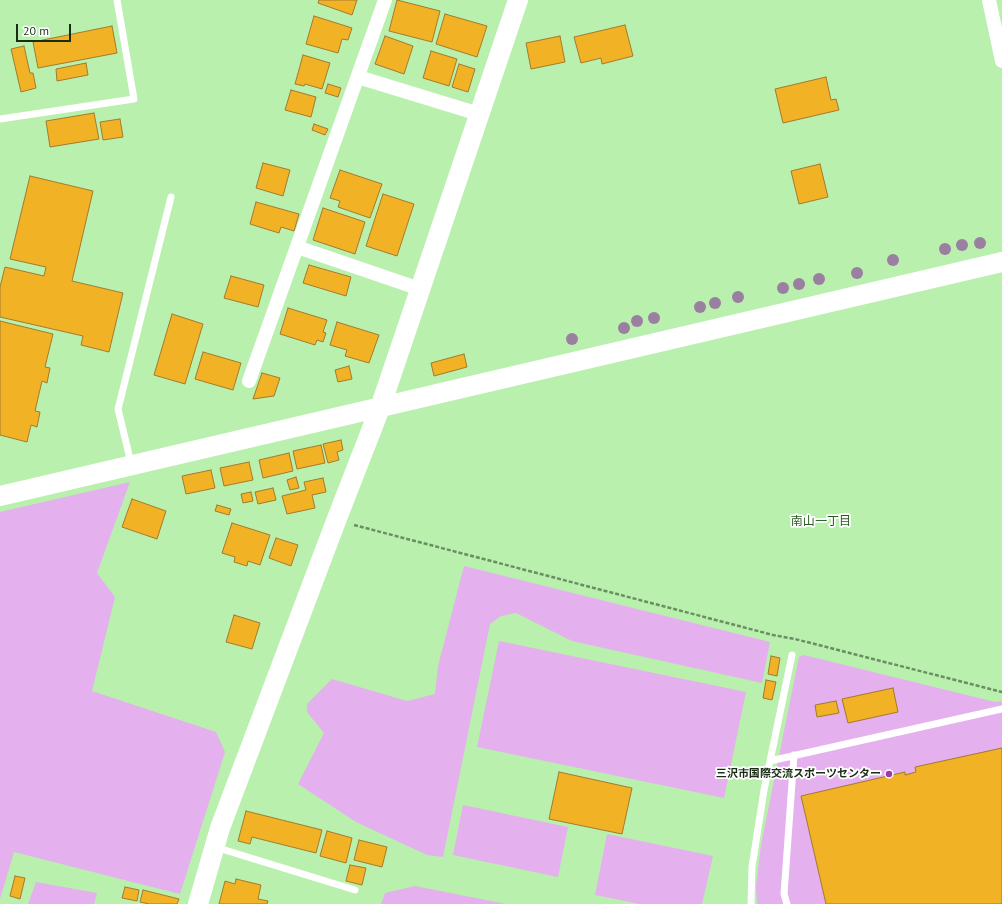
<!DOCTYPE html>
<meta charset="utf-8">
<style>
body{margin:0}
#map{position:relative;width:1002px;height:904px;overflow:hidden;background:#b9f0ae;font-family:"PT Sans",sans-serif}
canvas{display:block}
.scale{position:absolute;left:16px;top:24px;width:55px;height:18px;box-sizing:border-box;border:2px solid #182d14;border-top:0;padding-left:5px;font-size:12px;line-height:14px;white-space:nowrap;color:#182d14;-webkit-text-stroke:3px #fff;paint-order:stroke}
</style>
<div id="map">
<canvas width="1002" height="904"></canvas>
<div class="scale">20 m</div>
</div>
<script>
const g = document.querySelector('canvas').getContext('2d');
g.lineJoin = 'round';
function fillPath(path, color) { g.fillStyle = color; g.fill(path, 'evenodd'); }
const toPath = rows => new Path2D(rows.map(r => 'M' + r).join(''));
function stroke(path, color, width, dash) { g.strokeStyle = color; g.lineWidth = width; g.lineCap = dash ? 'butt' : 'round'; g.setLineDash(dash || []); g.stroke(path); }
function drawText(font, color, halo, rows, align = 'center') {
  g.font = font + ' "PT Sans","Noto Sans JP",sans-serif'; g.lineWidth = 3.5; g.setLineDash([]); g.textBaseline = 'middle'; g.strokeStyle = halo; g.fillStyle = color; for (const [text, x, y, turn = 0] of rows) {
    g.save(); g.translate(x, y); g.rotate((+turn || 0) * Math.PI / 180); g.textAlign = isNaN(turn) ? turn : align; if (halo) g.strokeText(text, 0, 0); g.fillText(text, 0, 0); g.restore();
  }
}
const green = toPath([
 [130,482,97,573,115,597,92,691,216,732,225,752,180,894,14,852,0,899,0,512],
 [464,566,770,642,762,683,572,641,516,613,501,616,490,624,443,857,427,855,356,822,298,784,324,733,307,712,307,704,332,679,407,701,435,694,438,666],
 [499,641,746,692,724,798,477,747],
 [804,655,995,702,1002,701,1002,904,757,904,756,887,761,845,799,657],
 [463,805,568,827,558,877,453,855],
 [607,834,713,856,702,904,639,904,595,895],
 [36,882,97,893,94,904,28,904],
 [415,886,506,904,381,904,385,893]
]);
const building = toPath([
 [319,0,357,0,352,15,318,3,319,0],
 [397,0,440,11,432,42,389,31,397,0],
 [445,14,487,26,477,57,436,44,445,14],
 [314,16,352,28,348,40,342,39,338,53,306,44,314,16],
 [625,25,633,56,602,64,601,58,581,63,574,37,625,25],
 [112,26,117,53,38,68,33,42,112,26],
 [385,36,413,46,404,74,375,64,385,36],
 [560,36,565,62,531,69,526,43,560,36],
 [24,46,30,73,33,73,36,88,21,92,11,49,24,46],
 [431,51,457,59,449,86,423,78,431,51],
 [303,55,330,63,322,89,305,84,304,86,295,84,303,55],
 [86,63,88,75,57,81,56,69,86,63],
 [459,64,475,69,468,92,452,87,459,64],
 [826,77,831,100,836,99,839,110,783,123,775,89,826,77],
 [328,84,341,88,338,97,325,93,328,84],
 [291,90,316,97,311,117,285,110,291,90],
 [94,113,99,139,50,147,46,121,94,113],
 [120,119,123,137,103,140,100,122,120,119],
 [314,124,328,129,325,135,312,130,314,124],
 [263,163,290,170,283,196,256,188,263,163],
 [820,164,828,197,799,204,791,171,820,164],
 [340,170,382,184,370,218,338,207,340,201,330,198,340,170],
 [30,176,93,191,72,281,123,293,109,352,81,345,83,336,0,317,0,287,5,267,44,276,46,267,10,259,30,176],
 [383,194,414,204,397,256,366,246,383,194],
 [256,202,299,214,294,231,281,227,279,233,250,224,256,202],
 [323,208,365,222,355,254,313,240,323,208],
 [309,265,351,277,346,296,303,283,309,265],
 [231,276,264,285,258,307,224,298,231,276],
 [288,308,327,320,323,332,326,333,323,342,317,340,315,345,280,334,288,308],
 [172,314,203,324,185,384,154,375,172,314],
 [0,321,53,334,45,367,50,368,47,383,42,381,35,411,40,412,37,427,31,425,27,442,0,435,0,321],
 [337,322,379,335,369,363,345,356,347,350,330,345,337,322],
 [203,352,241,363,233,390,195,379,203,352],
 [464,354,467,367,434,376,431,363,464,354],
 [349,366,352,379,338,382,335,370,349,366],
 [262,373,280,378,274,396,253,399,262,373],
 [341,440,343,450,337,452,339,460,328,463,323,444,341,440],
 [321,445,325,463,297,469,293,451,321,445],
 [289,453,293,471,263,478,259,460,289,453],
 [249,462,253,480,224,486,220,468,249,462],
 [211,470,215,488,186,494,182,476,211,470],
 [296,477,299,488,290,490,287,480,296,477],
 [323,478,326,492,312,495,315,508,287,514,282,496,306,490,304,482,323,478],
 [273,488,276,500,258,504,255,492,273,488],
 [251,492,253,501,243,503,241,494,251,492],
 [132,499,166,511,157,539,122,527,132,499],
 [217,505,231,509,229,515,215,511,217,505],
 [232,523,270,535,260,565,248,561,247,566,234,562,235,557,222,553,232,523],
 [276,538,298,545,291,566,269,558,276,538],
 [234,615,260,623,252,649,226,642,234,615],
 [771,656,780,658,777,676,768,674,771,656],
 [766,680,776,682,772,700,763,698,766,680],
 [893,688,898,712,848,723,842,699,893,688],
 [836,701,839,713,817,717,815,705,836,701],
 [1002,748,1002,904,826,904,801,796,905,772,905,775,916,772,915,767,1002,748],
 [559,772,632,788,622,834,549,819,559,772],
 [246,811,322,830,316,853,252,837,250,844,238,841,246,811],
 [327,831,352,838,346,863,320,856,327,831],
 [359,840,387,847,382,867,354,860,359,840],
 [350,865,366,868,362,885,346,881,350,865],
 [15,876,25,878,20,899,10,896,15,876],
 [236,879,261,885,258,899,268,901,267,904,219,904,225,881,235,884,236,879],
 [125,887,139,890,137,901,122,898,125,887],
 [143,890,179,899,177,904,149,904,140,902,143,890]
]);
const path = toPath([
 [354,525,773,635,795,639,1002,692]
]);
const lane = toPath([
 [0,119,134,99,117,0],
 [131,463,118,409,171,197],
 [770,761,1002,709],
 [215,847,355,890],
 [751,904,752,867,764,790,792,655],
 [787,904,784,894,794,755]
]);
const street = toPath([
 [989,0,1002,61],
 [358,77,479,114],
 [297,247,420,289],
 [249,381,385,0]
]);
const secondary = toPath([
 [0,496,1002,262],
 [198,904,220,828,336,521,380,408,518,0]
]);
const trees = [
 [980,243],
 [962,245],
 [945,249],
 [893,260],
 [857,273],
 [819,279],
 [799,284],
 [783,288],
 [738,297],
 [715,303],
 [700,307],
 [654,318],
 [637,321],
 [624,328],
 [572,339]
];
const markers = [
 [889,774,4,"#963da8"]
];
const poiNames = [
 ["三沢市国際交流スポーツセンター",881,774]
];
const neighbourhoodNames = [
 ["南山一丁目",821,522]
];
fillPath(green, '#e4b0ee');
fillPath(building, '#f2b226');
stroke(building, '#a27a2d', 1);
stroke(path, '#698f61', 2.5, [4, 2]);
stroke(lane, '#fff', 7);
stroke(street, '#fff', 14);
stroke(secondary, '#fff', 20);
g.fillStyle = '#9b7fa1';
for (const [x, y] of trees) { g.beginPath(); g.arc(x, y, 6, 0, 2 * Math.PI); g.fill(); }
for (const [x, y, r, color] of markers) { const dot = new Path2D(); dot.arc(x, y, r, 0, 2 * Math.PI); g.fillStyle = color; g.fill(dot); stroke(dot, '#fff', 1.5); }
drawText('bold 11px', '#182d14', '#fff', poiNames, 'right');
drawText('12px', '#295b20', '#fff', neighbourhoodNames);
</script>
